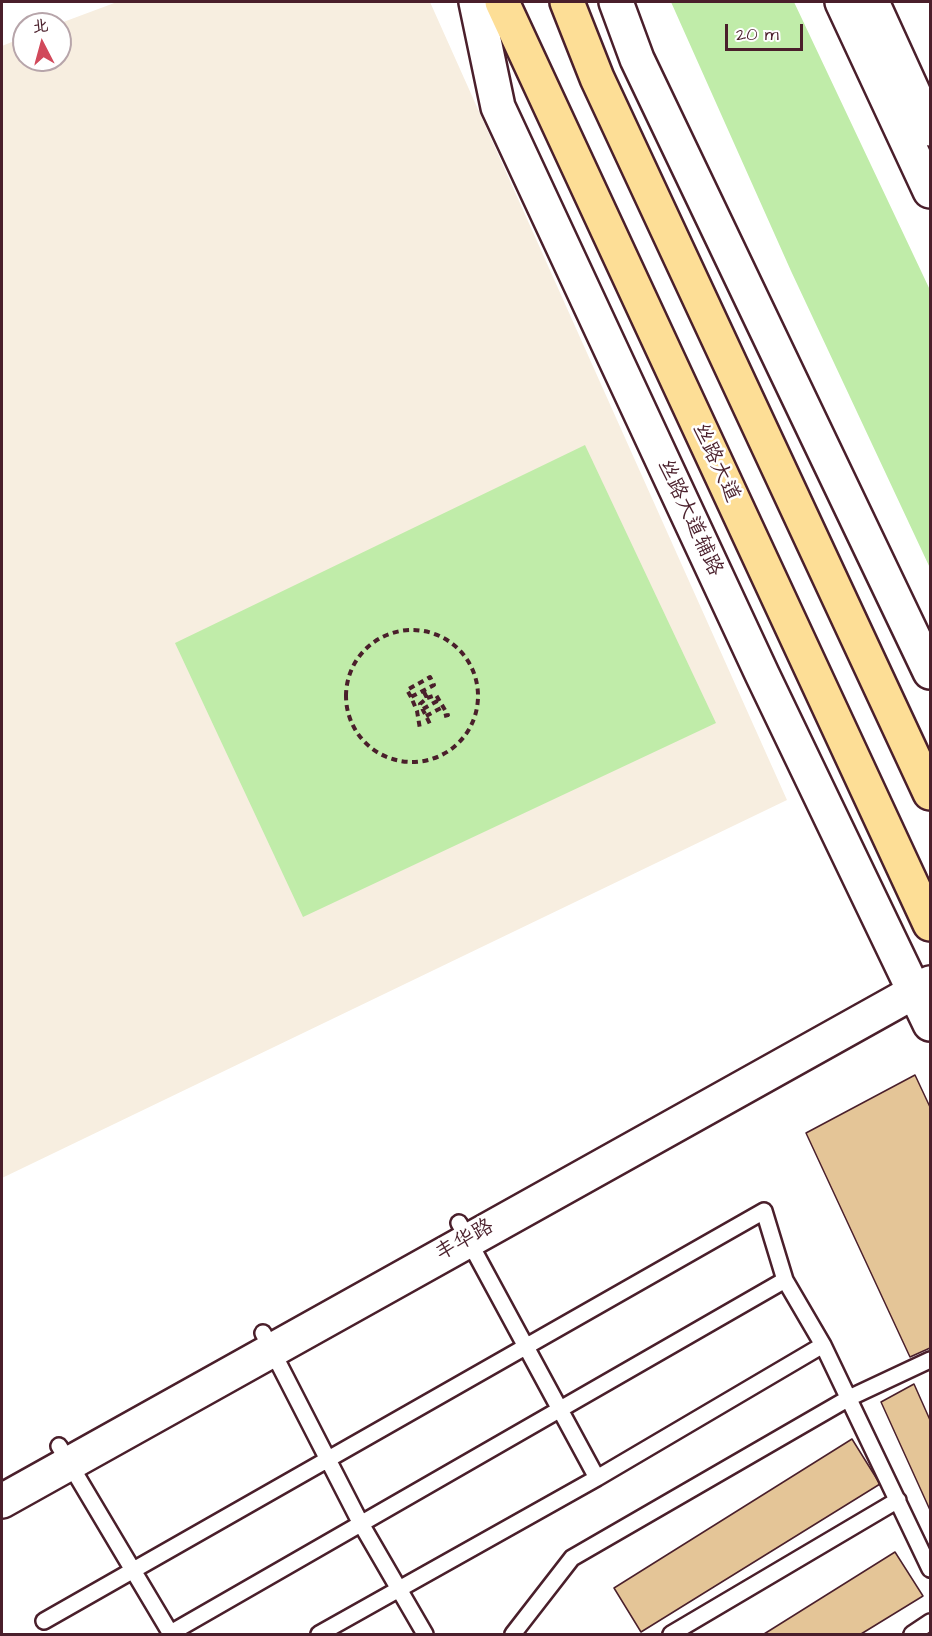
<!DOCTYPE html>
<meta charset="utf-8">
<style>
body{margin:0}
#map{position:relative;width:932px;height:1636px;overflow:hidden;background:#fff;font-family:"Architects Daughter","LXGW WenKai TC",sans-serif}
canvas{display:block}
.frame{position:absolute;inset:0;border:3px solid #4a1f2b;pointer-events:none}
.north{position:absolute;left:12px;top:12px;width:60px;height:60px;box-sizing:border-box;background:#fff;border:2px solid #b7a5aa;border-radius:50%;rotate:354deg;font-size:16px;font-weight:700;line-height:24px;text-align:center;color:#4a1f2b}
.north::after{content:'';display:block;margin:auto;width:21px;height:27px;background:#d1495b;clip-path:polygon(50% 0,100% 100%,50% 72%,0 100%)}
.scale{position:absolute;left:725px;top:24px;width:78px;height:27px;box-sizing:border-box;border:3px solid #4a1f2b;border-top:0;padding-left:8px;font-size:18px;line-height:21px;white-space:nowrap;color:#4a1f2b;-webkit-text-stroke:4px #fff;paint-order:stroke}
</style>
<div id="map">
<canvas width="932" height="1636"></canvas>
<div class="frame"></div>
<div class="north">北</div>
<div class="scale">20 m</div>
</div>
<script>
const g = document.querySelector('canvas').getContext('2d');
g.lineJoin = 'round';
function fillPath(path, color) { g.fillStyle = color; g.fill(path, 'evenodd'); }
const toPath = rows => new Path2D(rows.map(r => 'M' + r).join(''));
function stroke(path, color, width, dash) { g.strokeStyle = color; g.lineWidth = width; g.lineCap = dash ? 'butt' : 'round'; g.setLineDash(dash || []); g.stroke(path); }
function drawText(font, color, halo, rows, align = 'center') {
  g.font = font + ' "Architects Daughter","LXGW WenKai TC",sans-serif'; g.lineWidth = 5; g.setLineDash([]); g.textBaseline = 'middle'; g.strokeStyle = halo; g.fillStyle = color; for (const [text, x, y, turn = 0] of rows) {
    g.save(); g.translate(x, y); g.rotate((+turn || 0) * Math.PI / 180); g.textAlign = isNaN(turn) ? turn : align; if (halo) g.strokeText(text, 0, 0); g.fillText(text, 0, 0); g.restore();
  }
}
const built = toPath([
 [117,2,430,2,787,800,2,1178,2,46,24,37,24,60,60,60,58,24]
]);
const green = toPath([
 [671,2,794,2,930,290,930,568,791,271],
 [585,445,716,723,303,917,175,643]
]);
const building = toPath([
 [915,1075,930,1107,930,1348,910,1357,806,1133,915,1075],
 [914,1384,930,1420,930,1510,881,1402,914,1384],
 [852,1439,880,1484,641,1632,614,1588,852,1439],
 [895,1552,923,1596,861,1634,764,1634,895,1552]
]);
const path = toPath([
 '346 696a66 66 0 1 1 132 0a66 66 0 1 1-132 0Z',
 [424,692,427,698,420,704,430,724],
 [411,697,407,690,430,677,434,685,411,697,417,711,420,729],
 [427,698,436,695,448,715,444,716],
 [423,709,439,700],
 [426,716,443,707]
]);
const service = toPath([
 [459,1223,597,1478,823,1345],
 [263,1333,360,1522,425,1634],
 [59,1446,171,1634],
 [44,1621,764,1211,785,1280,823,1345,930,1569],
 [169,1634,785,1280],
 [319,1634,597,1478],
 [513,1634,572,1558,849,1398,930,1360],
 [671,1634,898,1500],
 [912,1634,930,1622]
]);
const tertiary = toPath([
 [842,2,930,191],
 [872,2,930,129],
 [2,1501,930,983]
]);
const secondary = toPath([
 [476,2,498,107,762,674,930,1024],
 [616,2,637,59,930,672]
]);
const trunk = toPath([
 [502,2,930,924],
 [567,2,597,78,930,793]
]);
const streetNames = [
 ["丝路大道",715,463,65],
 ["丝路大道辅路",689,518,65],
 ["丰华路",465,1241,-29]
];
fillPath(built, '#f7eee0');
fillPath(green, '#c0eca9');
fillPath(building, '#e4c597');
stroke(building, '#4a1f2b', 1.5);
stroke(service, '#4a1f2b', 20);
stroke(tertiary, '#4a1f2b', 38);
stroke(secondary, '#4a1f2b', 38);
stroke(trunk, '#4a1f2b', 38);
stroke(path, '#4a1f2b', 4, [6, 4.5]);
stroke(service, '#fff', 15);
stroke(tertiary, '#fff', 33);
stroke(secondary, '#fff', 33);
stroke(trunk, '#fdde96', 33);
drawText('21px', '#4a1f2b', '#fff', streetNames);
</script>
